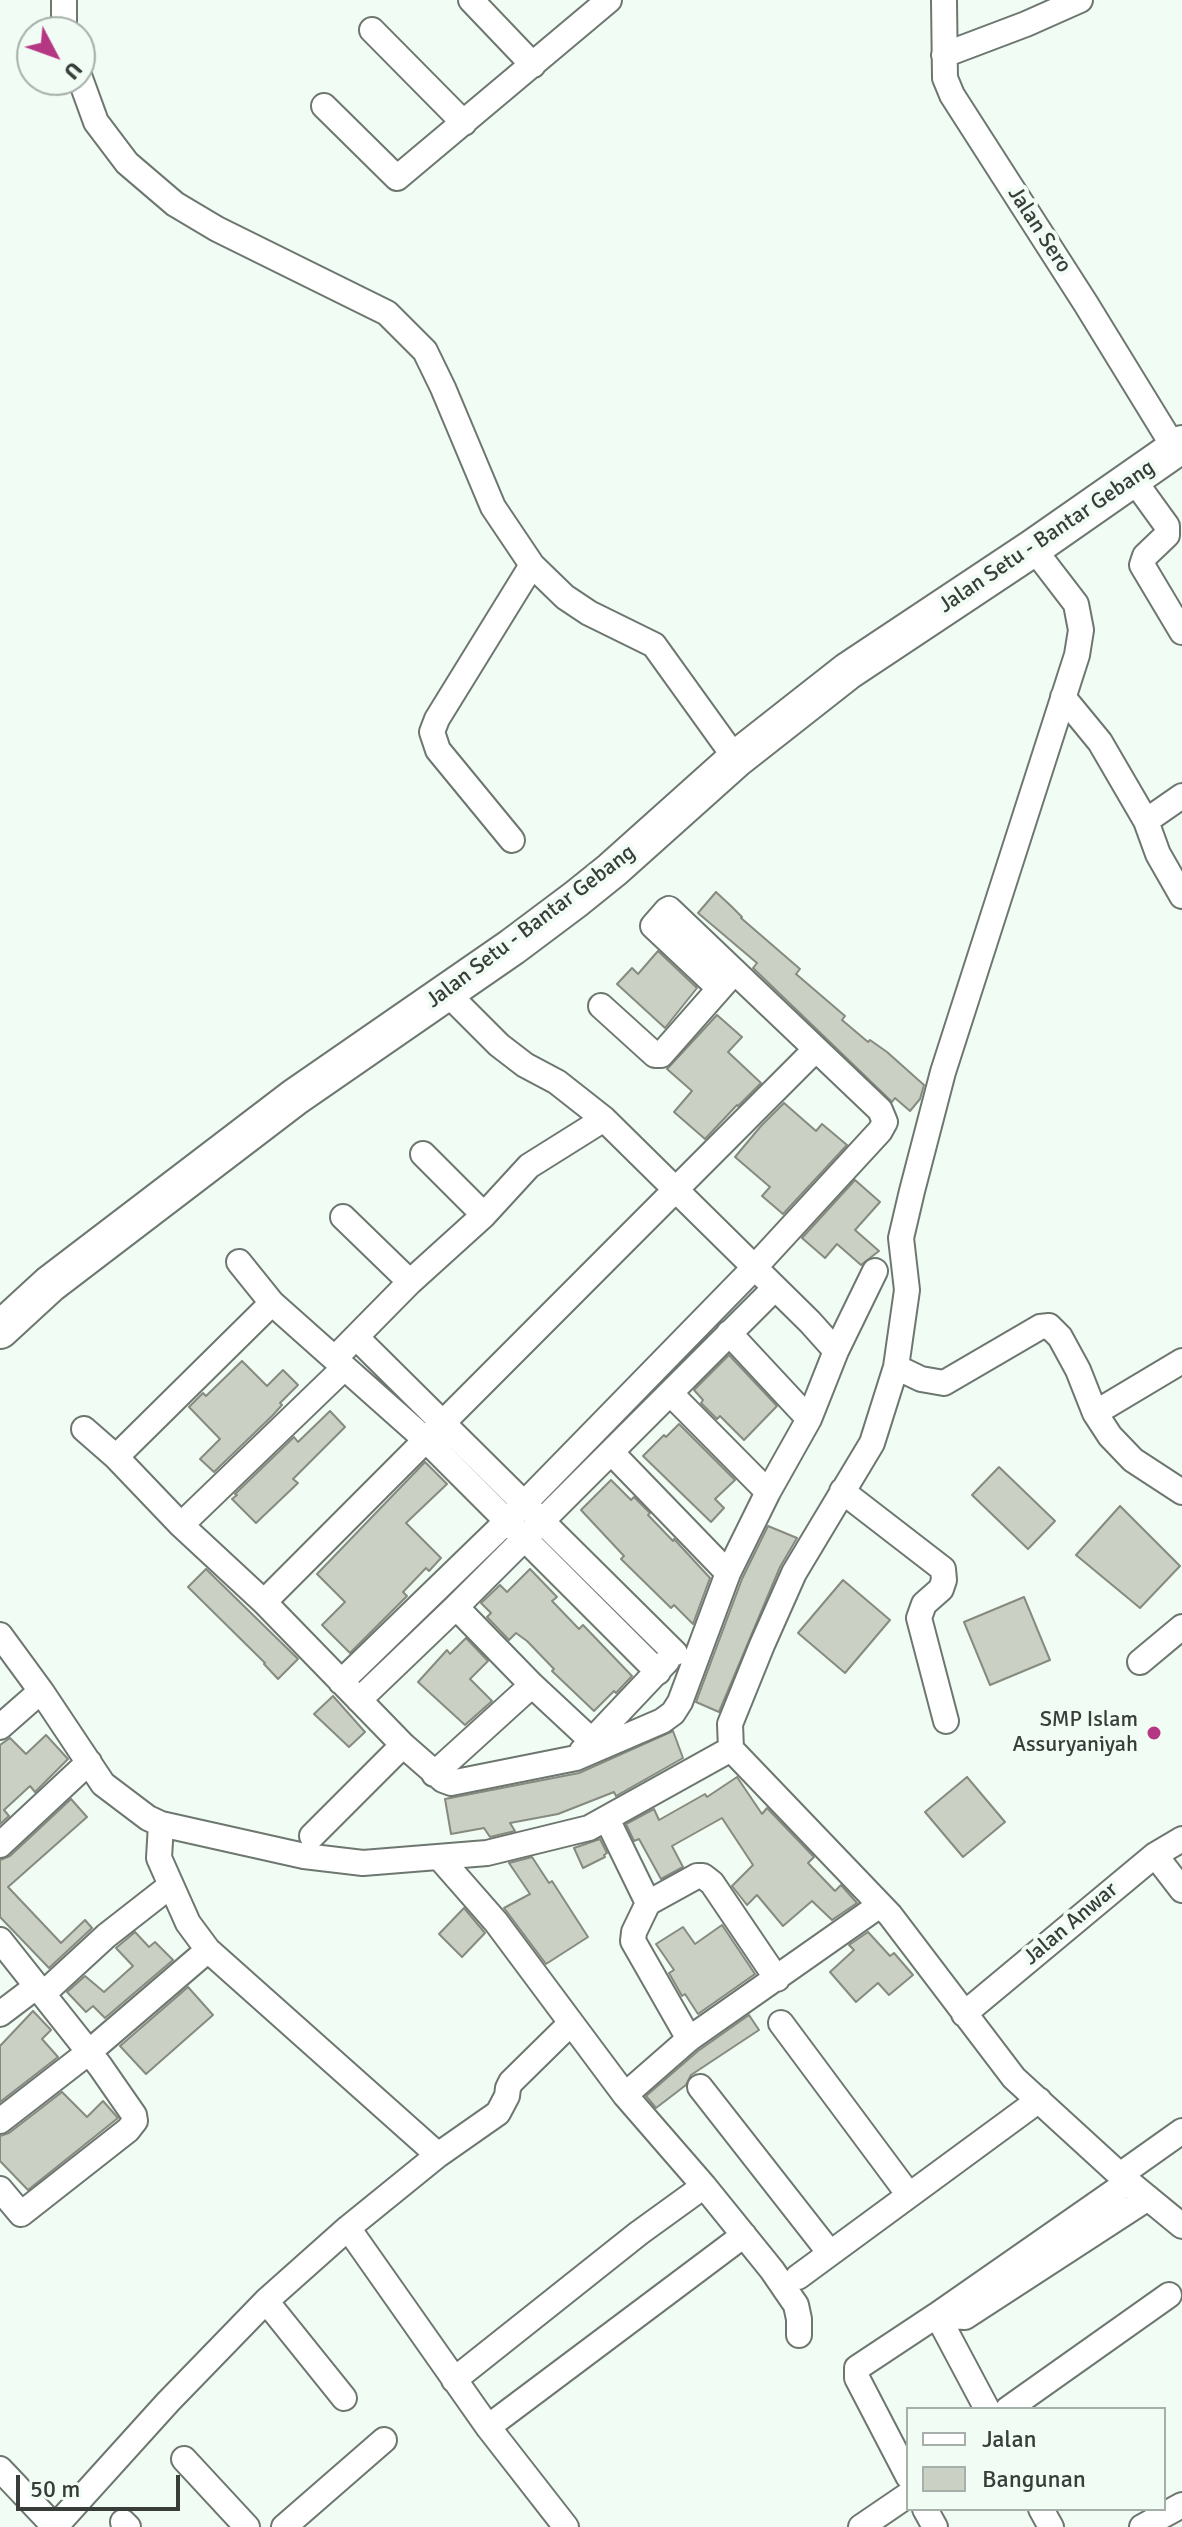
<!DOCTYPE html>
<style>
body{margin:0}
#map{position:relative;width:1182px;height:2527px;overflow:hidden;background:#f0fcf4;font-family:Signika,sans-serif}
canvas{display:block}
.legend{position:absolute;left:906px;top:2407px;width:260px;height:104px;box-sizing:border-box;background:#f0fcf4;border:2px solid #a6b0aa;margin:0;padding:10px 14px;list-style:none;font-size:24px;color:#383d3a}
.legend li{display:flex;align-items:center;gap:16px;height:40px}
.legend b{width:40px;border:2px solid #a6b0aa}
.north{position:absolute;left:16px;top:16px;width:80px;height:80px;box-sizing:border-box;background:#f0fcf4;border:2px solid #a6b0aa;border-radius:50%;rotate:131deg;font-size:22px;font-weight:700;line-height:32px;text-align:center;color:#383d3a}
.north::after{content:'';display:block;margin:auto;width:28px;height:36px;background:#b53784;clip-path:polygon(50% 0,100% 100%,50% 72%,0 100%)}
.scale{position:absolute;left:16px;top:2475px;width:164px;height:36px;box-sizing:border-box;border:4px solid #383d3a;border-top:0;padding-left:10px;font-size:24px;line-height:28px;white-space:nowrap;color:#383d3a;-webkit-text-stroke:6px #f0fcf4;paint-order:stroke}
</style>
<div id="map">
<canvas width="1182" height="2527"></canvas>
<ul class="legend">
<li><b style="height:10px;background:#fff"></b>Jalan</li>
<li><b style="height:22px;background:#cbd0c4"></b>Bangunan</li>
</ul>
<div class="north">U</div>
<div class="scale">50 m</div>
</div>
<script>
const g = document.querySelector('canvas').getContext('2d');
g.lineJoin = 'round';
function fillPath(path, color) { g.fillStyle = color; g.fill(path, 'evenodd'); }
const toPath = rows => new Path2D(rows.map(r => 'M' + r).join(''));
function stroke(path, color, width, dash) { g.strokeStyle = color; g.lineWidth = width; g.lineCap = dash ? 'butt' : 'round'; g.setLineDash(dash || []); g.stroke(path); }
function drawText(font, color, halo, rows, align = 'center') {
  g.font = font + ' Signika,sans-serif'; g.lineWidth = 8; g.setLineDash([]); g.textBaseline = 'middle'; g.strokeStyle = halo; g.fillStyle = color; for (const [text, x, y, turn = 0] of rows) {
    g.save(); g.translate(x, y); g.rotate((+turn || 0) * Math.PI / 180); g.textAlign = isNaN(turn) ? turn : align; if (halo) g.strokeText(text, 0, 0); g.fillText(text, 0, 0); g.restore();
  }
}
const building = toPath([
 [716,892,731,906,742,917,741,918,800,969,796,974,845,1016,842,1020,868,1042,870,1040,887,1052,924,1085,920,1099,910,1111,895,1098,892,1102,753,968,757,963,698,913,716,892],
 [658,951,697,988,665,1028,617,984,632,968,638,974,658,951],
 [717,1015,742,1037,728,1052,761,1083,738,1106,737,1105,705,1139,674,1112,692,1091,667,1069,717,1015],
 [784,1103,816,1131,822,1124,847,1145,783,1214,762,1196,770,1187,735,1157,761,1126,784,1103],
 [855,1180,880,1202,855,1230,879,1251,861,1265,837,1244,825,1258,802,1238,855,1180],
 [729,1355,777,1406,744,1440,720,1416,717,1419,701,1403,703,1400,694,1390,729,1355],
 [242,1361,267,1386,283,1370,298,1385,280,1403,282,1405,272,1416,214,1472,200,1459,220,1439,189,1407,203,1393,206,1396,242,1361],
 [330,1411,345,1427,293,1479,298,1483,256,1523,232,1499,237,1495,235,1494,294,1437,298,1442,330,1411],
 [679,1424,735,1480,715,1499,724,1508,711,1522,643,1456,664,1435,666,1437,679,1424],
 [425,1462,447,1484,406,1523,441,1558,429,1571,426,1568,403,1592,407,1596,350,1653,322,1625,345,1602,317,1574,425,1462],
 [999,1467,1055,1521,1028,1549,972,1495,999,1467],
 [611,1480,631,1500,634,1497,650,1513,648,1515,673,1541,674,1539,710,1578,693,1624,674,1605,671,1608,621,1559,624,1556,581,1510,611,1480],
 [1120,1506,1180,1566,1140,1608,1076,1555,1120,1506],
 [768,1526,797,1538,780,1567,719,1712,696,1702,742,1579,768,1526],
 [206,1569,298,1659,278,1679,264,1664,265,1663,188,1587,206,1569],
 [530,1569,557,1597,552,1601,579,1629,583,1625,632,1676,616,1693,614,1691,594,1711,552,1671,554,1669,527,1641,516,1633,509,1640,487,1617,491,1613,481,1603,500,1585,507,1592,530,1569],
 [843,1580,890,1620,845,1673,798,1633,843,1580],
 [1024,1597,1050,1660,990,1685,964,1622,1024,1597],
 [466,1638,488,1661,470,1679,492,1701,465,1725,418,1682,447,1650,450,1654,466,1638],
 [333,1696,365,1732,349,1747,314,1714,333,1696],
 [673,1731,683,1758,616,1796,614,1792,558,1814,510,1823,515,1831,490,1837,484,1828,451,1834,445,1799,579,1773,673,1731],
 [46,1735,68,1759,35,1792,30,1786,4,1810,9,1816,0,1824,0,1745,10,1738,26,1754,46,1735],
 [737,1777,762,1814,767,1808,814,1857,808,1863,835,1891,841,1885,857,1903,832,1920,812,1901,783,1926,757,1895,747,1905,732,1886,753,1865,722,1818,672,1846,683,1867,661,1879,639,1839,634,1841,626,1824,654,1809,659,1820,705,1794,707,1797,737,1777],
 [967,1777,1005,1822,963,1857,925,1812,967,1777],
 [71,1799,87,1817,8,1887,61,1943,85,1920,92,1928,49,1968,0,1917,0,1860,10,1856,71,1799],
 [600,1839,607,1853,604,1855,605,1857,583,1868,574,1848,600,1839],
 [532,1857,549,1883,552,1881,588,1937,546,1964,504,1908,530,1894,509,1863,532,1857],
 [464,1908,485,1933,462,1957,439,1934,464,1908],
 [722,1925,755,1974,698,2014,685,1994,682,1996,669,1973,674,1970,656,1944,683,1927,695,1944,722,1925],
 [135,1932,149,1947,155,1942,173,1960,105,2018,93,2006,86,2012,67,1992,85,1976,104,1992,133,1966,116,1948,135,1932],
 [868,1932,890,1956,894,1953,913,1975,889,1995,878,1983,856,2002,830,1972,854,1950,849,1945,868,1932],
 [188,1987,213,2015,146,2074,120,2046,188,1987],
 [33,2011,51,2030,42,2039,58,2057,0,2102,0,2046,33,2011],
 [749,2015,759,2030,691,2075,686,2085,656,2108,646,2096,698,2051,749,2015],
 [62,2092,87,2117,103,2101,118,2118,28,2190,0,2161,0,2136,9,2133,62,2092]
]);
const minor = toPath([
 [64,0,64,32],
 [471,0,533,65],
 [944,0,945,78,952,95,1086,304,1175,449],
 [372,30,464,123],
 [944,55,1026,24,1080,0],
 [80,78,96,122,127,163,175,204,217,229,387,313,425,351,443,388,493,507,532,565,565,597,589,613,654,645,736,759],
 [324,106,397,178,609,0],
 [1133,479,1167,526,1167,535,1145,556,1142,565,1182,632],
 [1033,548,1076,604,1081,630,1077,655,943,1072,912,1191,901,1238,907,1290,896,1367,872,1443,794,1573,762,1645,730,1724,731,1749,890,1915,1014,2078,1120,2175,1182,2226],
 [1063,697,1100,742,1146,821,1158,854,1182,896],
 [1146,821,1182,796],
 [512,840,438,750,432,732,437,719,532,565],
 [446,992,499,1045,525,1065,557,1082,604,1119,810,1322,836,1351],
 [601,1006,655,1055,661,1055,728,979],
 [423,1154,484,1215],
 [343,1217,410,1282],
 [239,1262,272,1303],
 [729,1333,809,1419],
 [356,1337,675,1653],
 [344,1349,410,1282,484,1215,529,1166,604,1119],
 [896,1367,921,1379,944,1383,1040,1327,1049,1326,1060,1337,1078,1370,1095,1413,1182,1361],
 [670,1393,768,1492],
 [1095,1413,1110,1436,1133,1460,1182,1492],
 [84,1429,116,1457],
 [611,1452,728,1573],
 [842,1491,943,1569,944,1580,941,1589,924,1604,919,1618,946,1721],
 [181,1525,344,1368],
 [264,1602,816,1049],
 [456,1607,532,1685,591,1740],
 [0,1635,41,1691,103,1784,148,1818,161,1824,304,1856,363,1863,487,1853,589,1828,731,1749],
 [1140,1662,1182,1627],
 [658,1672,426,1440,272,1303,116,1457,181,1525,264,1602,403,1745,443,1780,451,1783,576,1758,662,1721,673,1713,680,1702,728,1573,768,1492,809,1419,836,1351,875,1271],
 [341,1682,507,1521,753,1269,880,1131,885,1122,880,1110,669,909,667,910,653,926,719,988],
 [359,1700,456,1607,774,1289],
 [0,1727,41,1691],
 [582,1751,667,1661],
 [434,1774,532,1685],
 [607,1819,648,1903],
 [161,1824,159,1858,188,1923,208,1950,438,2155],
 [312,1836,403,1745],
 [0,1845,89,1762],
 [1155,1855,1182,1890],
 [439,1857,496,1922,625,2095,704,2186,772,2270,796,2305,799,2319,799,2335],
 [0,1940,100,2066,134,2115,135,2121,128,2130,21,2214,0,2189],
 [43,1994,106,1936,170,1886],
 [0,2014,37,1986],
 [964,2014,1155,1855,1182,1839],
 [781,2023,909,2195],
 [689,2039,633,1941,634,1932,648,1903,697,1876,703,1876,712,1883,777,1979],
 [700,2087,830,2253],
 [625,2095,689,2039,880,1905],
 [0,2121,89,2052,208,1950],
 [1120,2175,1182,2131],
 [1128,2182,937,2315,965,2317,1148,2198],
 [348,2228,488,2427,566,2527],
 [798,2277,1039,2100],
 [266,2301,344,2398],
 [454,2380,639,2233,704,2186],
 [1008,2409,1169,2295],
 [488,2427,744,2235],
 [184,2459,247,2527],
 [0,2469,54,2526],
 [908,2476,857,2378,857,2368,937,2315,987,2409],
 [925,2509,935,2527],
 [1041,2509,1051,2527],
 [123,2522,128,2527],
 [55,2527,168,2402,266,2301,348,2228,438,2155,498,2113,507,2096,508,2088,511,2082,571,2023],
 [284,2527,384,2440],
 [861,2527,908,2495],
 [1142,2527,1182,2505]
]);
const secondary = toPath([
 [0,1330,50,1284,295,1097,512,947,576,899,612,870,736,759,848,671,1033,548,1182,444]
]);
const markers = [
 [1154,1733,8,"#b53784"]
];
const streetNames = [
 ["Jalan Sero",1039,230,57],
 ["Jalan Setu - Bantar Gebang",1047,537,-34],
 ["Jalan Setu - Bantar Gebang",531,927,-37],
 ["Jalan Anwar",1071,1924,-40]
];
const poiNames = [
 ["SMP Islam",1138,1720],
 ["Assuryaniyah",1138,1745]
];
fillPath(building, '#cbd0c4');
stroke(building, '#868a7f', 2);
stroke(minor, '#6d7770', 28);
stroke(secondary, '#6d7770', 40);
stroke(minor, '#fff', 24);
stroke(secondary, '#fff', 36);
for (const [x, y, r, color] of markers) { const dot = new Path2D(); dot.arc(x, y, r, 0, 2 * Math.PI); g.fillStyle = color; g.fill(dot); stroke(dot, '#f0fcf4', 3); }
drawText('22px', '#383d3a', '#f0fcf4', streetNames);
drawText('22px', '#383d3a', '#f0fcf4', poiNames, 'right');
</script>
